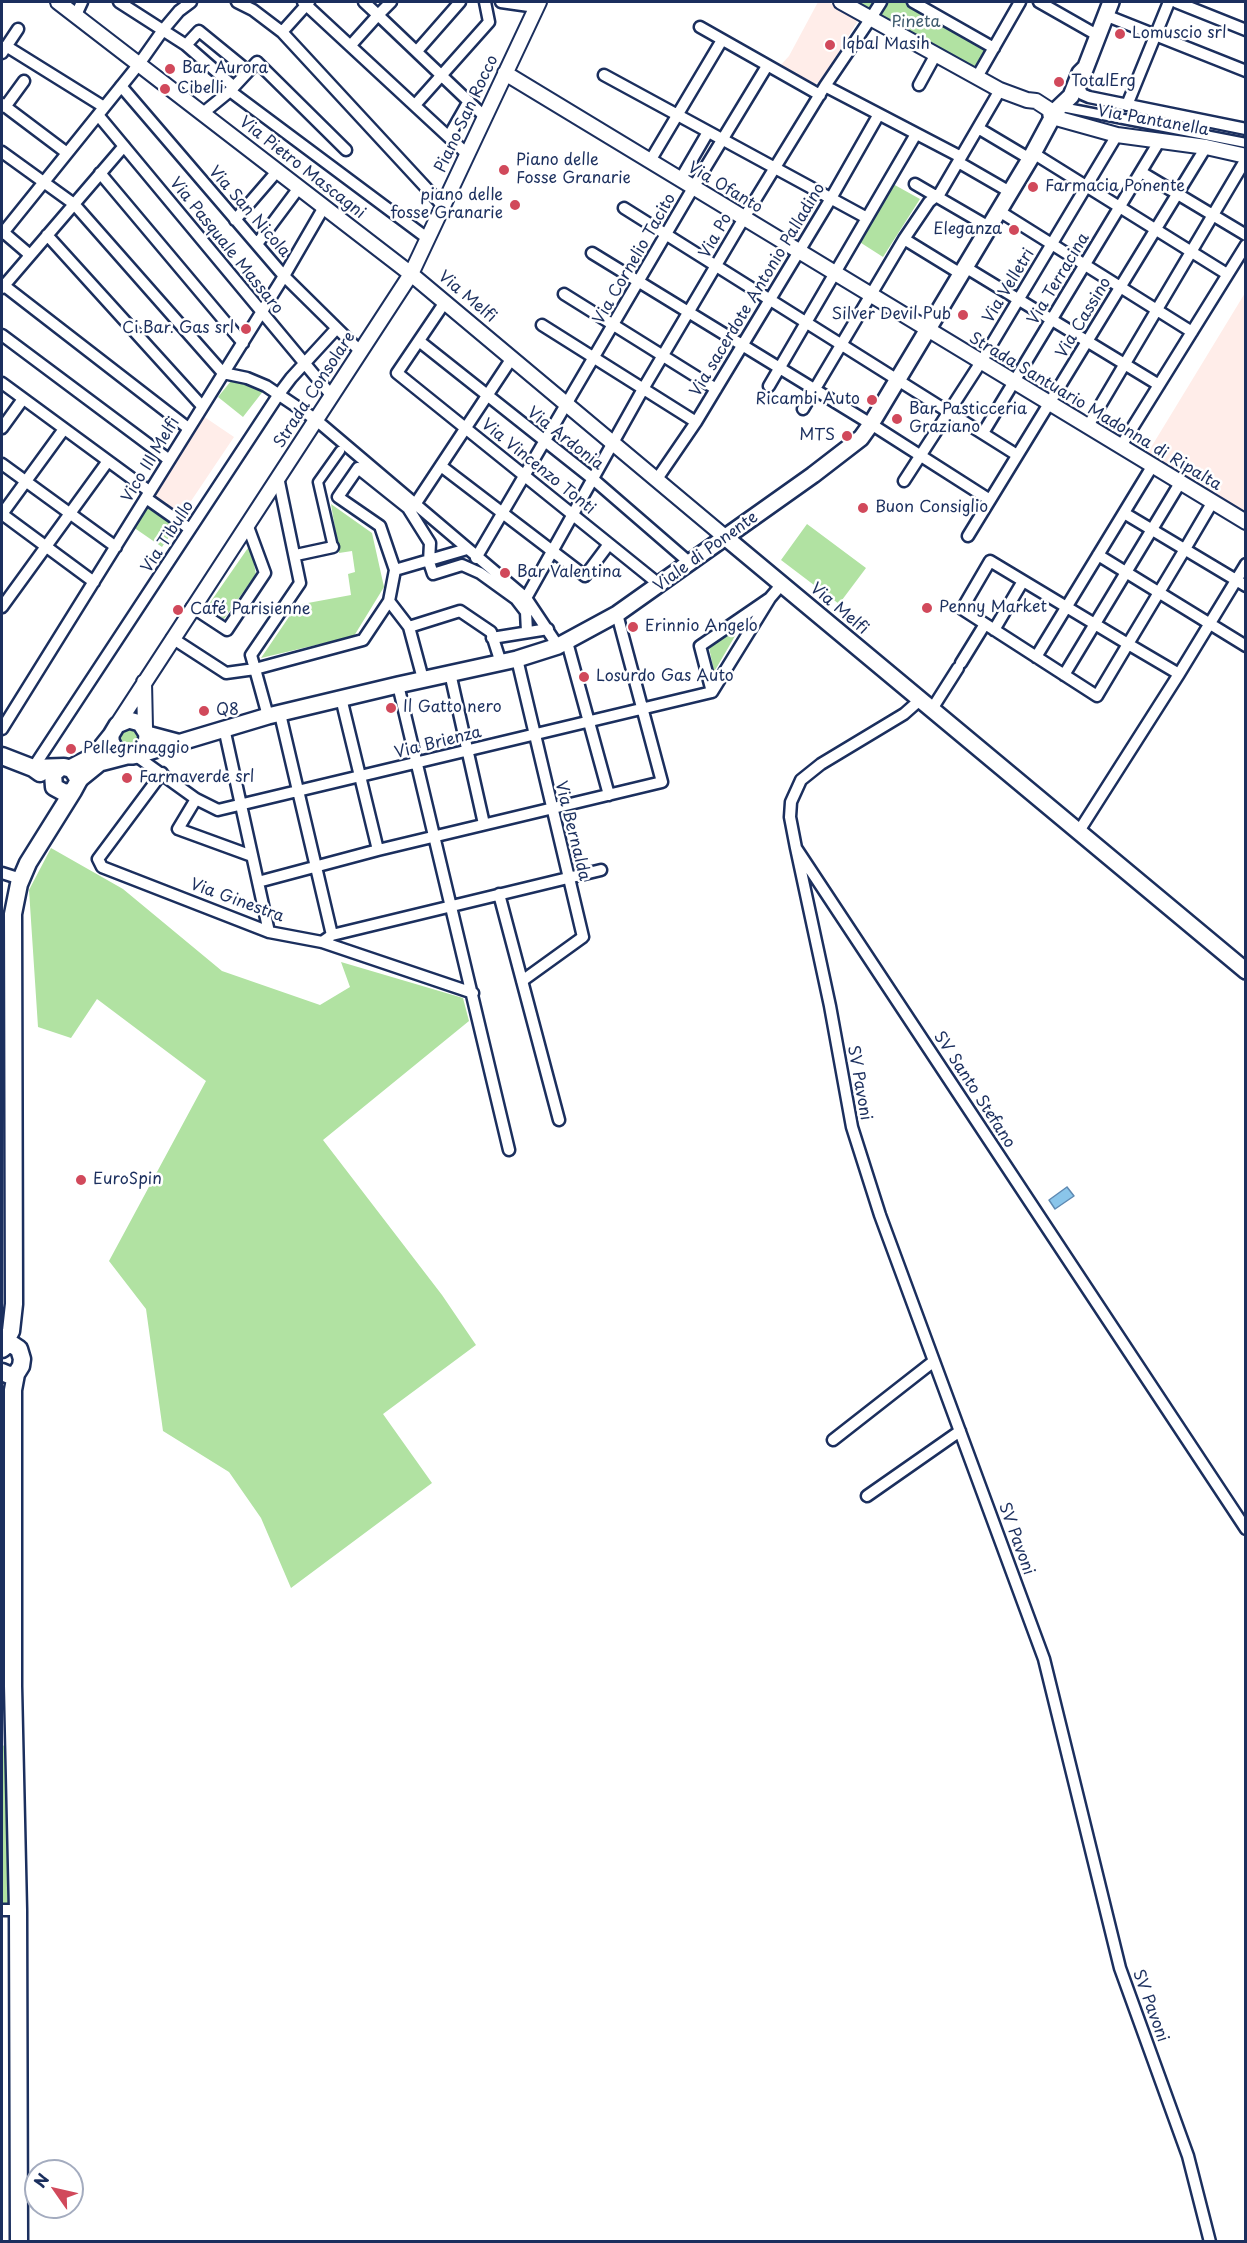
<!DOCTYPE html>
<meta charset="utf-8">
<style>
body{margin:0}
#map{position:relative;width:1247px;height:2243px;overflow:hidden;background:#fff;font-family:"Playpen Sans",sans-serif}
canvas{display:block}
.frame{position:absolute;inset:0;border:3px solid #1b2f5e;pointer-events:none}
.north{position:absolute;left:24px;top:2159px;width:60px;height:60px;box-sizing:border-box;background:#fff;border:2px solid #a4acbf;border-radius:50%;rotate:304deg;font-size:16px;font-weight:700;line-height:24px;text-align:center;color:#1b2f5e}
.north::after{content:'';display:block;margin:auto;width:21px;height:27px;background:#d1495b;clip-path:polygon(50% 0,100% 100%,50% 72%,0 100%)}
</style>
<div id="map">
<canvas width="1247" height="2243"></canvas>
<div class="frame"></div>
<div class="north">N</div>
</div>
<script>
const g = document.querySelector('canvas').getContext('2d');
g.lineJoin = 'round';
function fillPath(path, color) { g.fillStyle = color; g.fill(path, 'evenodd'); }
const toPath = rows => new Path2D(rows.map(r => 'M' + r).join(''));
function stroke(path, color, width, dash) { g.strokeStyle = color; g.lineWidth = width; g.lineCap = dash ? 'butt' : 'round'; g.setLineDash(dash || []); g.stroke(path); }
function drawText(font, color, halo, rows, align = 'center') {
  g.font = font + ' "Playpen Sans",sans-serif'; g.lineWidth = 5; g.setLineDash([]); g.textBaseline = 'middle'; g.strokeStyle = halo; g.fillStyle = color; for (const [text, x, y, turn = 0] of rows) {
    g.save(); g.translate(x, y); g.rotate((+turn || 0) * Math.PI / 180); g.textAlign = isNaN(turn) ? turn : align; if (halo) g.strokeText(text, 0, 0); g.fillText(text, 0, 0); g.restore();
  }
}
const built = toPath([
 [818,2,828,2,855,16,857,22,821,82,811,85,779,67,789,56],
 [1245,293,1245,513,1147,454],
 [203,416,234,437,181,516,150,495]
]);
const green = toPath([
 [841,2,913,2,994,48,977,77],
 [893,184,920,199,883,257,858,241],
 [231,381,245,382,264,390,243,417,218,397],
 [149,504,178,524,162,547,133,527],
 [331,504,372,533,384,587,354,636,261,658,297,605,351,595,348,574,355,572,352,551,339,553],
 [807,524,866,568,839,604,781,560],
 [250,545,256,574,224,619,207,607],
 [742,624,714,672,709,647],
 '121 739a9 9 0 1 1 18 0a9 9 0 1 1-18 0Z',
 [51,848,123,889,222,971,320,1005,350,987,341,962,463,998,469,1021,323,1140,442,1295,476,1345,383,1414,432,1483,291,1588,261,1518,229,1472,163,1431,146,1309,109,1261,206,1081,97,999,71,1038,38,1027,29,890],
 [2,1744,5,1747,10,1904,2,1904]
]);
const water = toPath([
 [1067,1187,1074,1196,1055,1209,1049,1200,1067,1187]
]);
const pedestrian = toPath([
 [1067,108,1246,143],
 [333,547,318,482,340,451]
]);
const minor = toPath([
 [119,2,186,45,234,87],
 [237,2,253,10,282,32,442,205],
 [303,2,467,154],
 [364,2,378,15,391,2],
 [501,2,536,7],
 [913,2,994,48],
 [1039,2,1097,35],
 [1176,2,1246,30],
 [76,15,82,2],
 [1105,15,1246,71],
 [700,27,820,95],
 [282,32,309,2],
 [186,45,199,31,248,71],
 [351,45,378,15,485,117],
 [6,46,104,107],
 [417,51,460,2],
 [2,53,18,29],
 [604,75,867,218],
 [977,77,1020,2],
 [919,85,936,54],
 [121,86,284,276,360,351],
 [825,86,961,157],
 [1079,86,1082,94,1089,97,1246,129],
 [230,91,427,238],
 [2,104,67,153],
 [415,105,489,22,485,2],
 [1127,105,1169,2],
 [5,107,24,81],
 [203,113,230,91,257,62,346,150],
 [98,115,331,395],
 [978,128,1030,159],
 [449,136,469,101],
 [2,152,74,204,223,373,247,378,266,386,315,419,526,598,558,646],
 [1033,153,1227,274],
 [650,161,722,40],
 [958,162,1010,192],
 [1141,172,1246,235],
 [100,173,243,343],
 [680,180,708,132],
 [915,184,989,227],
 [624,208,1017,455],
 [999,211,1192,332],
 [235,220,273,176],
 [2,231,30,255],
 [2,234,139,64,163,30,179,11,191,2],
 [47,235,202,406],
 [904,239,961,274],
 [257,244,295,193],
 [592,253,871,424,990,500],
 [965,267,1159,385],
 [2,284,188,428],
 [2,288,124,146],
 [564,294,716,389],
 [445,302,397,373,660,585],
 [542,325,696,422],
 [2,335,168,459],
 [419,341,593,479,690,563],
 [2,383,149,491],
 [769,386,916,134],
 [803,409,904,239,929,202,940,193,1000,90],
 [1088,426,1246,159],
 [2,428,23,399],
 [64,429,2,514,94,582],
 [983,433,1160,140],
 [1121,446,1246,245],
 [2,464,116,547],
 [441,466,585,576,609,544],
 [657,479,696,422,830,200,879,114],
 [904,481,981,362,1117,135],
 [146,498,190,529],
 [416,503,512,358],
 [1124,513,1246,586],
 [968,536,1206,147],
 [296,555,333,547],
 [1098,555,1246,646],
 [476,558,693,188,767,66],
 [395,570,467,549],
 [526,598,643,389,744,218,825,86,871,18,881,2],
 [2,607,108,461],
 [192,607,227,630,265,573,247,524],
 [409,627,460,611,491,632,501,663],
 [994,630,1023,581],
 [172,638,226,673,255,669,251,655,300,583,278,477],
 [492,638,548,629],
 [567,642,609,795],
 [1036,657,1153,465],
 [517,659,583,937,522,981],
 [961,663,985,624],
 [450,673,484,824],
 [1179,674,1128,644,990,561,962,609,1097,696,1128,644,1185,549,1212,503],
 [1064,675,1180,483],
 [423,679,409,627,389,601,395,570,380,526,338,497,358,468,408,508,430,543,429,562,433,574,462,565,480,573,516,599,526,612,527,632],
 [398,685,509,1150],
 [712,692,700,646,770,598],
 [712,692,770,598,782,584],
 [341,698,378,850],
 [921,699,904,714,821,764,801,780,791,802,790,817,796,848,1246,1529],
 [932,709,958,668],
 [280,714,332,935],
 [268,716,255,669,363,640,389,601],
 [224,728,269,932],
 [2,729,284,276,324,207],
 [135,755,196,799,218,810,712,692],
 [33,768,279,394,291,378,336,329],
 [162,773,98,859,102,867,269,932,322,942,473,993],
 [196,799,178,829,252,856],
 [1079,831,1179,674,1246,564],
 [796,848,830,1006,852,1127,880,1215,1044,1659,1120,1968,1188,2156,1210,2242],
 [2,873,21,879],
 [258,882,378,850,662,782,617,614],
 [499,894,559,1120],
 [322,942,332,935,601,870],
 [833,1440,934,1361],
 [867,1496,960,1431],
 [2,1910,18,1910]
]);
const tertiary = toPath([
 [58,2,411,274,725,537],
 [841,2,1000,90,1027,100,1036,101,1053,112],
 [505,73,1246,522],
 [1056,118,1117,135,1206,147,1246,156],
 [144,682,145,728],
 [117,725,411,274,539,2]
]);
const secondary = toPath([
 [1082,77,1111,2],
 [725,537,1246,971],
 [147,734,146,746,138,755,133,756,127,756,116,751,111,741,111,735,117,725,129,720,140,723,147,734,177,742],
 [138,755,268,716,398,685,517,659,558,646,617,614,813,475,861,438,871,424,1030,159,1052,118,1051,115,1071,96,1080,73,1084,69],
 [70,768,95,755,111,735],
 [79,780,100,763,127,756]
]);
const primary = toPath([
 [2,756,33,768,40,773],
 [33,768,64,767,72,769,79,780,73,791,65,793,54,787,53,774,60,768],
 [3,1347,11,1331,14,1304,13,914,19,884,28,863,73,791],
 [2,1349,7,1345,13,1345,19,1349,22,1359,21,1366,16,1374,9,1375,2,1372],
 [16,1374,13,1390,13,1686,18,1910,19,2242]
]);
const markers = [
 [1120,34,6,"#d1495b"],
 [830,45,6,"#d1495b"],
 [170,69,6,"#d1495b"],
 [1059,82,6,"#d1495b"],
 [165,89,6,"#d1495b"],
 [504,170,6,"#d1495b"],
 [1033,187,6,"#d1495b"],
 [515,205,6,"#d1495b"],
 [1014,230,6,"#d1495b"],
 [963,315,6,"#d1495b"],
 [246,329,6,"#d1495b"],
 [872,400,6,"#d1495b"],
 [897,419,6,"#d1495b"],
 [847,436,6,"#d1495b"],
 [863,508,6,"#d1495b"],
 [505,573,6,"#d1495b"],
 [927,608,6,"#d1495b"],
 [178,610,6,"#d1495b"],
 [633,627,6,"#d1495b"],
 [584,677,6,"#d1495b"],
 [391,708,6,"#d1495b"],
 [204,711,6,"#d1495b"],
 [71,749,6,"#d1495b"],
 [127,778,6,"#d1495b"],
 [81,1180,6,"#d1495b"]
];
const parkNames = [
 ["Pineta",916,23]
];
const poiNames = [
 ["Lomuscio srl",1132,34],
 ["Iqbal Masih",842,45],
 ["Bar Aurora",182,69],
 ["TotalErg",1071,82],
 ["Cibelli",177,89],
 ["Piano delle",516,161],
 ["Fosse Granarie",516,179],
 ["Farmacia Ponente",1045,187],
 ["piano delle",503,196,"right"],
 ["fosse Granarie",503,214,"right"],
 ["Eleganza",1002,230,"right"],
 ["Silver Devil Pub",951,315,"right"],
 ["Ci.Bar. Gas srl",234,329,"right"],
 ["Ricambi Auto",860,400,"right"],
 ["Bar Pasticceria",909,410],
 ["Graziano",909,428],
 ["MTS",835,436,"right"],
 ["Buon Consiglio",875,508],
 ["Bar Valentina",517,573],
 ["Penny Market",939,608],
 ["Café Parisienne",190,610],
 ["Erinnio Angelo",645,627],
 ["Losurdo Gas Auto",596,677],
 ["Il Gatto nero",403,708],
 ["Q8",216,711],
 ["Pellegrinaggio",83,749],
 ["Farmaverde srl",139,778],
 ["EuroSpin",93,1180]
];
const streetNames = [
 ["Piano San Rocco",467,114,-65],
 ["Via Pantanella",1153,121,10],
 ["Via Pietro Mascagni",302,168,38],
 ["Via Ofanto",725,188,31],
 ["Via San Nicola",249,212,49],
 ["Via Po",716,236,-60],
 ["Via Pasquale Massaro",226,246,51],
 ["Via Cornelio Tacito",635,259,-60],
 ["Via Terracina",1059,279,-59],
 ["Via Velletri",1009,286,-59],
 ["Via sacerdote Antonio Palladino",758,290,-59],
 ["Via Melfi",467,297,40],
 ["Via Cassino",1084,318,-59],
 ["Strada Consolare",315,390,-57],
 ["Strada Santuario Madonna di Ripalta",1095,412,31],
 ["Via Ardonia",565,439,38],
 ["Vico III Melfi",151,460,-59],
 ["Via Vincenzo Tonti",538,467,39],
 ["Via Tibullo",168,537,-57],
 ["Viale di Ponente",706,552,-36],
 ["Via Melfi",839,609,40],
 ["Via Brienza",438,743,-14],
 ["Via Bernalda",572,831,76],
 ["Via Ginestra",237,901,20],
 ["SV Pavoni",859,1083,80],
 ["SV Santo Stefano",974,1090,57],
 ["SV Pavoni",1016,1539,70],
 ["SV Pavoni",1150,2006,70]
];
fillPath(built, '#ffede9');
fillPath(green, '#b1e2a2');
fillPath(water, '#8ac5ea');
stroke(water, '#5e89b2', 1.5);
stroke(pedestrian, '#1b2f5e', 13);
stroke(minor, '#1b2f5e', 15);
stroke(tertiary, '#1b2f5e', 18);
stroke(secondary, '#1b2f5e', 20);
stroke(primary, '#1b2f5e', 21);
stroke(pedestrian, '#fff', 8);
stroke(minor, '#fff', 10);
stroke(tertiary, '#fff', 14);
stroke(secondary, '#fff', 15);
stroke(primary, '#fff', 16);
for (const [x, y, r, color] of markers) { const dot = new Path2D(); dot.arc(x, y, r, 0, 2 * Math.PI); g.fillStyle = color; g.fill(dot); stroke(dot, '#fff', 2); }
drawText('16px', '#405c6f', '#fff', parkNames);
drawText('16px', '#1b2f5e', '#fff', poiNames, 'left');
drawText('16px', '#1b2f5e', '#fff', streetNames);
</script>
